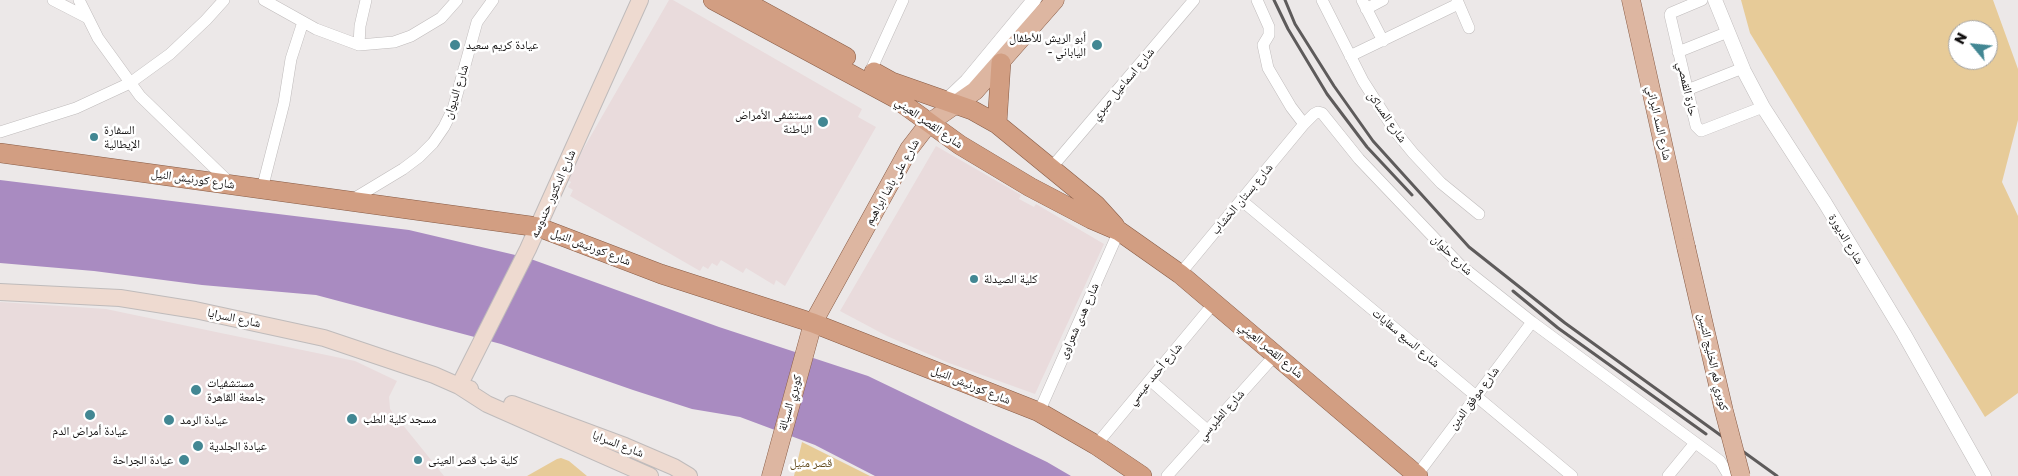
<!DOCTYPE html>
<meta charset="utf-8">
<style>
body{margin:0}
#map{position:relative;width:2018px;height:476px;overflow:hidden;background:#ece8e8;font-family:"Golos Text",sans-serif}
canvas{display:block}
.north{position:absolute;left:1948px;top:20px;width:50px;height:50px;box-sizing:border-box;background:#fff;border:1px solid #a1a0a0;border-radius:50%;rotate:298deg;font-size:14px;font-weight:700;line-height:20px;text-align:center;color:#131111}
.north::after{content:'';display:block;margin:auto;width:18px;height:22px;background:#428793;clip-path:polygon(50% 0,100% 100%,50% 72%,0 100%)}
</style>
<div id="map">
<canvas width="2018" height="476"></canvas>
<div class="north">N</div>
</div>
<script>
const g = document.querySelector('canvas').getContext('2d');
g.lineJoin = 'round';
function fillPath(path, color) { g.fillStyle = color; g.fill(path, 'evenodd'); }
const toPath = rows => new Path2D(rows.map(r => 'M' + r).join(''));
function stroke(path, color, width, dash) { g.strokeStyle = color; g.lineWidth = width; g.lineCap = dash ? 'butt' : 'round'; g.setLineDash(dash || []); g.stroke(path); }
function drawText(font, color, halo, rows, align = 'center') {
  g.font = font + ' "Golos Text","Noto Naskh Arabic",sans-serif'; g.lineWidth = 5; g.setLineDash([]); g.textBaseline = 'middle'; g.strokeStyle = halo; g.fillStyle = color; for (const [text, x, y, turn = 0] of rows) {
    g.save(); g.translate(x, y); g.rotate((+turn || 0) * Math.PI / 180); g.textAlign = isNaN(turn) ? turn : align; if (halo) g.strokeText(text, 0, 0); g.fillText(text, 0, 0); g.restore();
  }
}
const built = toPath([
 [669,0,673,0,862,109,858,117,876,127,785,286,776,280,774,285,746,268,743,273,721,260,717,266,712,263,708,269,703,266,700,271,570,196,573,190,568,187,571,182,566,179],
 [936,146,1021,195,1019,199,1034,207,1036,204,1104,244,1035,394,949,363,887,336,840,311],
 [0,302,106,309,355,361,397,381,389,397,390,409,444,476,0,476]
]);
const green = toPath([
 [1741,0,1993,0,2018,69,2018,120,2002,182,2018,216,2018,393,1985,417,1750,33],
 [1958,30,1988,30,1988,60,1958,60],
 [802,442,870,476,794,476],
 [561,458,569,461,587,476,527,476,557,459]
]);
const water = toPath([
 [0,180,409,230,528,258,719,327,868,376,1047,462,1071,476,875,476,815,445,740,417,692,409,633,390,501,344,316,295,202,285,94,271,0,263]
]);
const minor = toPath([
 [53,0,86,17],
 [79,0,98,38,140,96,231,184],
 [264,0,316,29,359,45,394,42,411,36,441,18,457,0],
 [1257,0,1269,27,1269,35,1263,45,1268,68,1291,107,1304,124,1314,114,1318,112,1322,113,1359,159,1460,265,1532,322,1720,461,1729,476],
 [1322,0,1363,81,1395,131,1413,153,1441,183,1479,214],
 [1362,0,1383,41],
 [1457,0,1469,28],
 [1702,0,1671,13,1670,15,1696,126,1701,131,1763,107],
 [1366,9,1383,0],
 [359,45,360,26,366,0],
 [1678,52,1728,32],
 [1350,56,1458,4],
 [871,70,903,0],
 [1687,90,1743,68],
 [0,132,76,108,130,83,170,54,206,20,224,0],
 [1052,167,1194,0],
 [262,189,284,103,291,59,303,22],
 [1241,200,1572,476],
 [350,201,403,169,419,157,433,143,444,127,453,109,477,22,493,0],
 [1180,274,1304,124],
 [1150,380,1207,430],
 [1039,412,1119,231],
 [1096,445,1214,303],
 [1417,475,1532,322],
 [1167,476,1276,354],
 [1668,476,1695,443]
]);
const tertiary = toPath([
 [1715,0,1744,71,1763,107,1825,203,1904,334,1984,476],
 [946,101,967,81,1034,0]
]);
const secondary = toPath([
 [0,292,120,298,195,310,324,338,434,375,459,386,487,404,650,476],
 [470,389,459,386,528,249,640,0],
 [512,404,625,446,674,467,689,476]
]);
const primary = toPath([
 [1631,0,1686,247],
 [771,476,813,323,909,149,929,123,975,91,1055,0]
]);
const trunk = toPath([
 [713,0,895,98,960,145,1030,187,1091,219,1119,231,1180,274,1418,476],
 [742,0,846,57],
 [874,72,892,82,972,110,997,124,1096,205,1115,226],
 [997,124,1001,63],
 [0,153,538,227,661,274,813,323,1039,412,1096,445,1142,476]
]);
const rail = toPath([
 [1274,0,1288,29,1327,94,1367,147,1412,195],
 [1285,0,1295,24,1334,86,1373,141,1469,247,1565,323,1777,476],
 [1513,291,1558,328,1706,434]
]);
const primaryBridge = toPath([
 [1686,247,1724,411,1741,476]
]);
const markers = [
 [455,45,6,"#428793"],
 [1097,45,6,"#428793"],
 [823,122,6,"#428793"],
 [94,137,5,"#428793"],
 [974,279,5,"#428793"],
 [196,390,6,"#428793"],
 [90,415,6,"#428793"],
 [352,419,6,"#428793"],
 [169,420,6,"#428793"],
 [198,446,6,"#428793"],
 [184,460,6,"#428793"],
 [418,460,5,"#428793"]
];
const poiNames = [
 ["أبو الريش للأطفال",1086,38,"right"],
 ["- الياباني",1086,52,"right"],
 ["عيادة كريم سعيد",466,45],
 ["مستشفى الأمراض",812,115,"right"],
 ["الباطنة",812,129,"right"],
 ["السفارة",104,130],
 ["الإيطالية",104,144],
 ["كلية الصيدلة",984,279],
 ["مستشفيات",207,383],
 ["جامعة القاهرة",207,397],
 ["مسجد كلية الطب",363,419],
 ["عيادة الرمد",180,420],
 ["عيادة أمراض الدم",90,431,"center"],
 ["عيادة الجلدية",209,446],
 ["عيادة الجراحة",173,460,"right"],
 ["كلية طب قصر العينى",428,460]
];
const streetNames = [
 ["شارع اسماعيل صبري",1123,84,-50],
 ["حارة القمصي",1687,89,77],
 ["شارع الديوان",456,92,-72],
 ["شارع المساكن",1387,117,55],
 ["شارع القصر العيني",929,123,35],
 ["شارع السد البراني",1659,123,77],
 ["شارع كورنيش النيل",193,179,8],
 ["شارع على باشا ابراهيم",892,182,-60],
 ["شارع الدكتور حندوسه",553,194,-66],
 ["شارع بستان الخشاب",1242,199,-50],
 ["شارع الديورة",1846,239,59],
 ["شارع كورنيش النيل",591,247,21],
 ["شارع حلوان",1452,255,44],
 ["شارع السرايا",234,318,12],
 ["شارع هدى شعراوى",1079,321,-66],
 ["شارع السبع سقايات",1406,338,40],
 ["شارع القصر العيني",1271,350,40],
 ["كوبري فم الخليج التبين",1713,362,77],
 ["شارع أحمد عيسي",1155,374,-50],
 ["شارع كورنيش النيل",971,385,22],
 ["شارع موفق الدين",1474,398,-53],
 ["كوبري السيالة",790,403,-74],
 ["شارع الطبرسي",1221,415,-48],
 ["شارع السرايا",618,444,21]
];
const parkNames = [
 ["قصر منيل",811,463]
];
fillPath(built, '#e9dbdc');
fillPath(green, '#e7cb98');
fillPath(water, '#a98bc1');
stroke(minor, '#bfbbbb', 12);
stroke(tertiary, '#bfbbbb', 15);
stroke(secondary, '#bfbbbb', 18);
stroke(primary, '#885c46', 19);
stroke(trunk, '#885c46', 20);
stroke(minor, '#fff', 11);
stroke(tertiary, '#fff', 14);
stroke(secondary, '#eedad0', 16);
stroke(primary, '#ddb6a1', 18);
stroke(trunk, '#d29e82', 19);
stroke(rail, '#5e5b5b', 3);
stroke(primaryBridge, '#885c46', 19, []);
stroke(primaryBridge, '#ddb6a1', 18);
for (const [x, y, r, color] of markers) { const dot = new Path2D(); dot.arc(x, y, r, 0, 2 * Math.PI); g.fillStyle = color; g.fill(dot); stroke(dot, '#fff', 2); }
drawText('12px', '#131111', '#fff', poiNames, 'left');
drawText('12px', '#131111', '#fff', streetNames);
drawText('12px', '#644d20', '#fff', parkNames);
</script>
